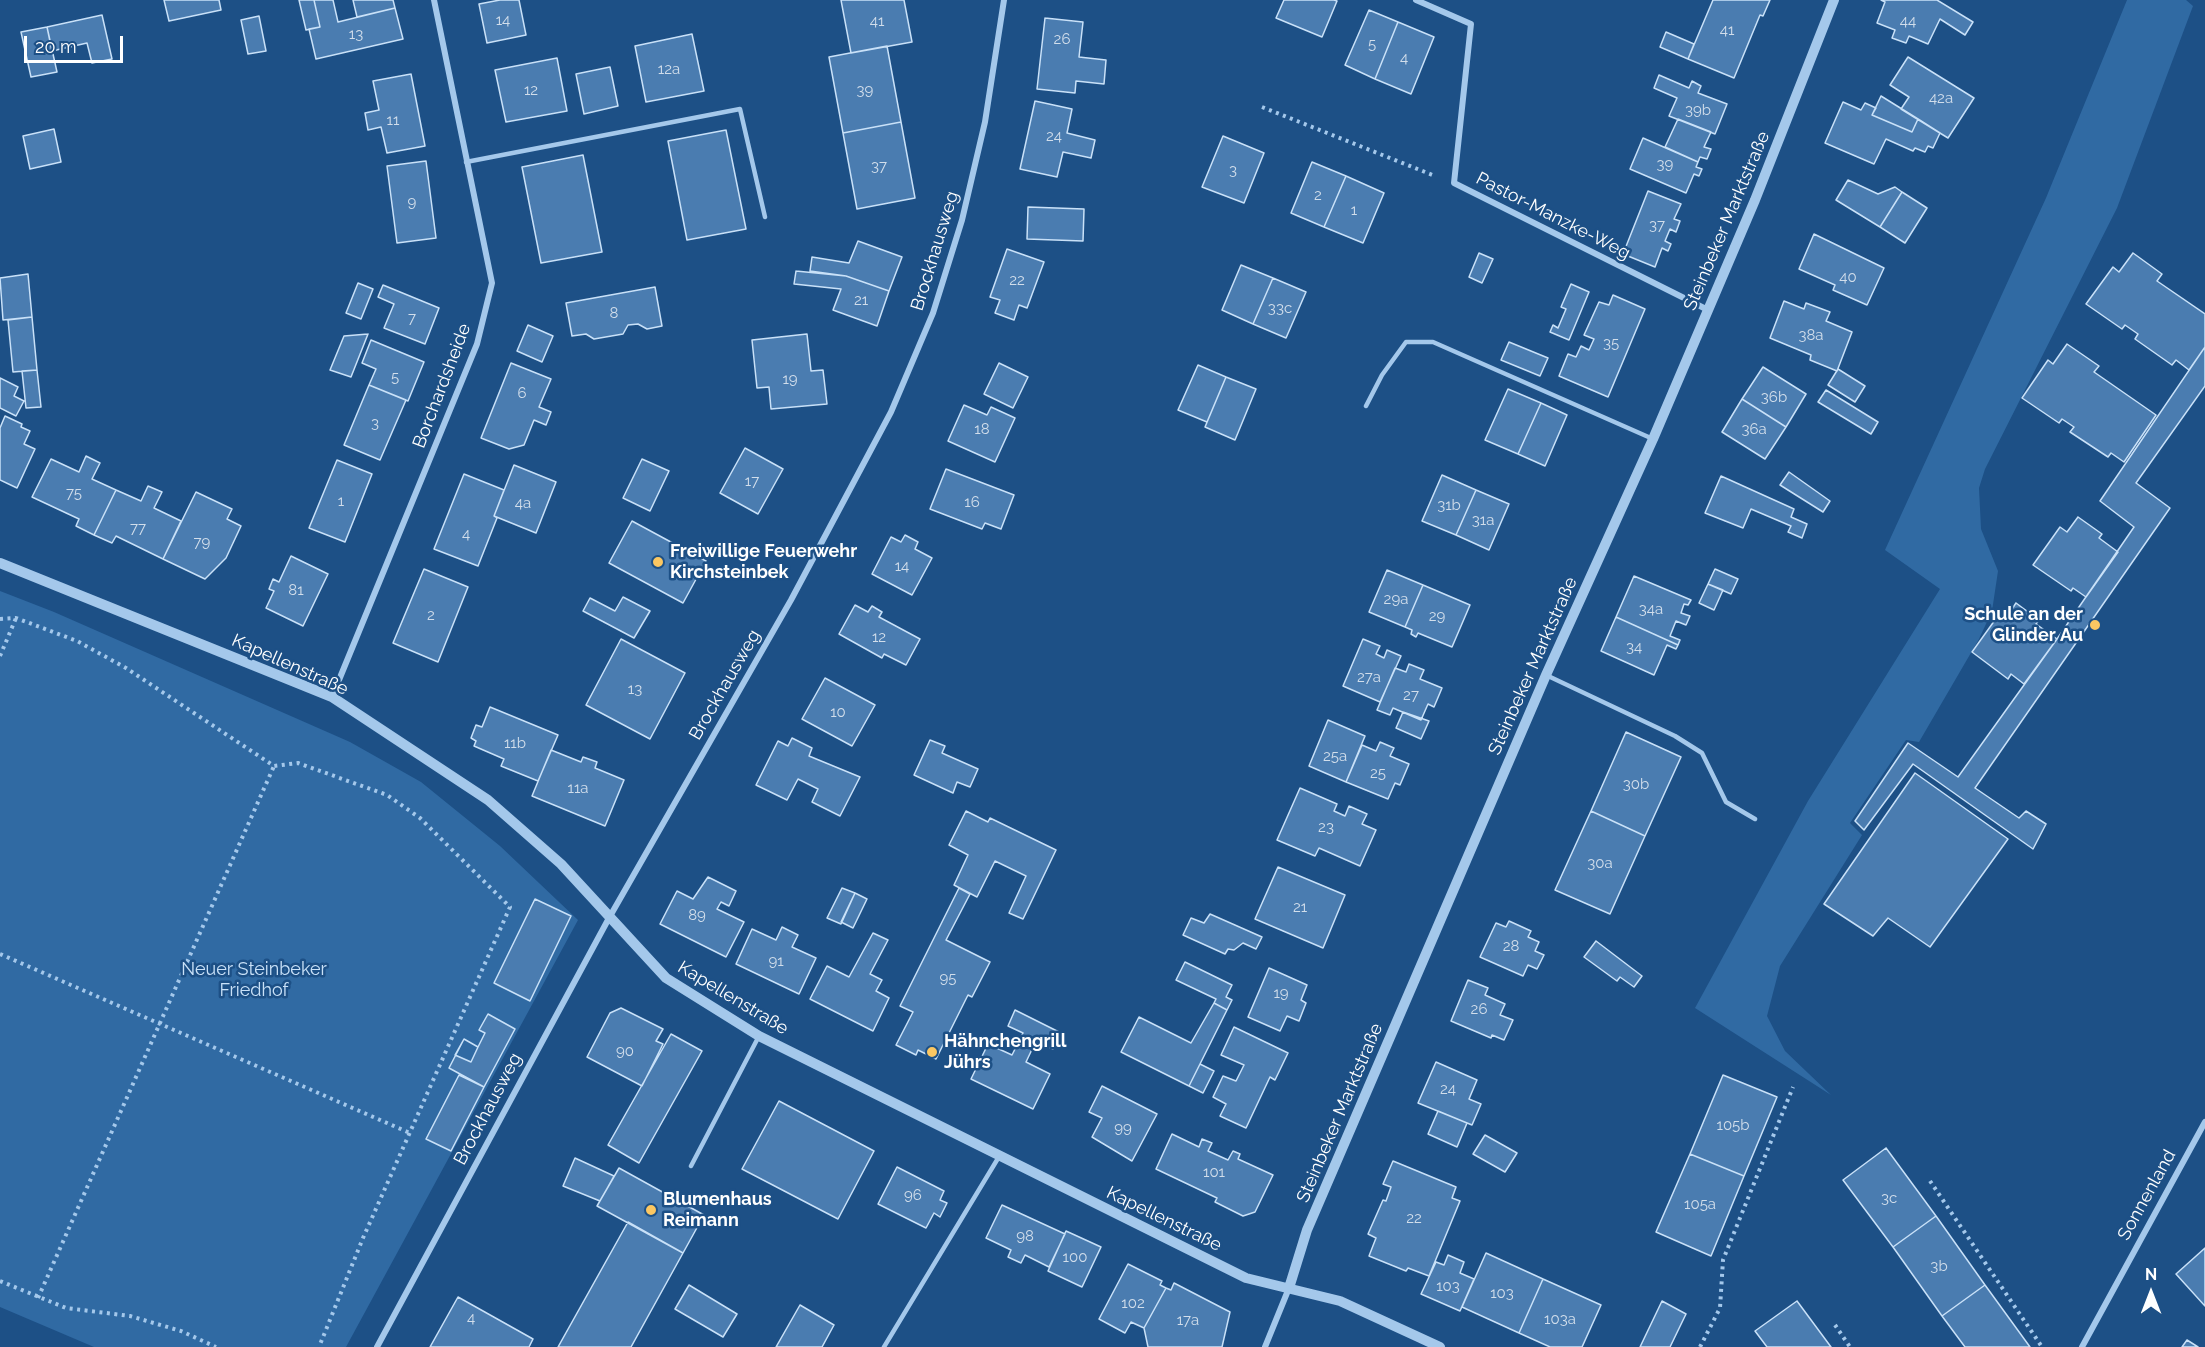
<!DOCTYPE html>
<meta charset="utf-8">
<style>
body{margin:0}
#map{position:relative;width:2205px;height:1347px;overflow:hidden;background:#1d5086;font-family:Raleway,sans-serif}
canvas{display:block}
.north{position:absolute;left:2121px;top:1263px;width:60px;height:60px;-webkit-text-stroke:4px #1d5086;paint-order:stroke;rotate:0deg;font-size:16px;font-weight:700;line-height:24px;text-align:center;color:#fff}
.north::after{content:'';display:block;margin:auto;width:21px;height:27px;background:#fff;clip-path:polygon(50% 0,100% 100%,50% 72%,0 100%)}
.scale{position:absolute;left:24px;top:36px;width:99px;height:27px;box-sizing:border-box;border:3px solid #fff;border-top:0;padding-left:8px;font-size:18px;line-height:21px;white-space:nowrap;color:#fff;-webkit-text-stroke:4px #1d5086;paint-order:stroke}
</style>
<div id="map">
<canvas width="2205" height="1347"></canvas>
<div class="north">N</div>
<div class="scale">20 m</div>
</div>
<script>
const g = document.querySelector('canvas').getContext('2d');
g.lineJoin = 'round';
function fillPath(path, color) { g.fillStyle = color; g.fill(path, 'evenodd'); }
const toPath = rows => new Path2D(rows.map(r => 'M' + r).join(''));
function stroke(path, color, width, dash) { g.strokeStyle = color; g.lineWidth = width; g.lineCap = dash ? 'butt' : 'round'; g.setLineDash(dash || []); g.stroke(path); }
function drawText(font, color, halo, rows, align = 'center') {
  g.font = font + ' Raleway,sans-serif'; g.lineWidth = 5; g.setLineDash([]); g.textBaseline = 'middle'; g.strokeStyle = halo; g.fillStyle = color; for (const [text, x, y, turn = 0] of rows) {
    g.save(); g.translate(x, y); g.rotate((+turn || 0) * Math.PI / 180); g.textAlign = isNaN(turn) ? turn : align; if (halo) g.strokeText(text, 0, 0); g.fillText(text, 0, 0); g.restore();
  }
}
const green = toPath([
 [2127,0,2186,0,2193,6,2117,208,1985,469,1979,488,1981,529,1998,571,1992,611,1979,639,1919,742,1906,740,1850,823,1862,835,1780,966,1767,1016,1785,1051,1831,1095,1695,1008,1808,801,1940,589,1885,550,2046,198],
 [0,591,54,612,350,742,421,782,500,846,578,920,346,1347,94,1347,0,1307]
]);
const building = toPath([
 [164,0,219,0,221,10,169,21,164,0],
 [299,0,314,0,320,27,306,30,299,0],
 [314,0,333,0,338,22,395,8,403,39,316,59,309,29,320,27,314,0],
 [353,0,393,0,395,8,357,17,353,0],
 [500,0,519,0,526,35,487,43,479,4,500,0],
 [841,0,904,0,912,42,851,53,841,0],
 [1284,0,1334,0,1337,1,1322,37,1276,18,1284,0],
 [1713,0,1770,0,1763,16,1760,15,1734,78,1688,59,1713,0],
 [1881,0,1937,0,1973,22,1965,35,1940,19,1928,44,1909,36,1906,43,1892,38,1895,30,1877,23,1885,2,1881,0],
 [1369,10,1398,22,1375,79,1345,65,1369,10],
 [102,15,112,59,92,63,87,43,52,51,47,27,102,15],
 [259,16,266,51,248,54,241,20,259,16],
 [1045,18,1083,22,1079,57,1106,60,1104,84,1076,81,1075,93,1037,89,1045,18],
 [1398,22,1434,37,1411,94,1375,79,1398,22],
 [47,27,57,72,31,77,21,32,47,27],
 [1666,32,1694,44,1688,59,1660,47,1666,32],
 [692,34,704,91,646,102,635,46,692,34],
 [887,46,901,122,843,133,829,57,887,46],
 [1908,57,1974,98,1948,138,1901,109,1909,97,1890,85,1908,57],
 [557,58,567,111,506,122,495,70,557,58],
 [610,67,618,106,584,114,576,74,610,67],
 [411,74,425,146,387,153,381,127,368,130,365,113,379,110,373,81,411,74],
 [1659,75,1689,88,1692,81,1701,86,1698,93,1727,104,1715,134,1669,116,1677,98,1654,88,1659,75],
 [1881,96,1918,119,1912,132,1872,115,1881,96],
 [1035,101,1072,109,1067,133,1095,140,1091,158,1063,152,1057,177,1020,169,1035,101],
 [1843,102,1861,110,1865,103,1876,108,1872,115,1912,132,1918,119,1940,133,1933,148,1928,146,1925,152,1915,148,1913,151,1886,139,1874,164,1825,143,1843,102],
 [1678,119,1711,132,1704,147,1711,149,1707,159,1700,157,1698,162,1665,147,1678,119],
 [901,122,915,198,857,209,843,133,901,122],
 [54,129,61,162,30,169,23,136,54,129],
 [726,130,746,229,687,240,668,141,726,130],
 [1223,136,1264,153,1244,203,1202,187,1223,136],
 [1643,138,1698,162,1696,167,1702,169,1699,176,1694,174,1686,193,1630,169,1643,138],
 [583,155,602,252,541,263,522,167,583,155],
 [426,161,436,238,397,243,387,166,426,161],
 [1312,162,1346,176,1324,227,1291,213,1312,162],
 [1346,176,1384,193,1363,243,1324,227,1346,176],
 [1848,180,1878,194,1895,187,1902,192,1880,227,1836,200,1848,180],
 [1648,191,1681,204,1674,219,1680,221,1676,232,1670,229,1665,241,1671,244,1668,251,1662,248,1655,267,1623,254,1648,191],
 [1902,192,1927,208,1905,243,1880,227,1902,192],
 [1028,207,1084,209,1083,241,1027,239,1028,207],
 [1814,234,1884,268,1867,305,1833,290,1835,285,1799,269,1814,234],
 [858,241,902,257,889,291,846,276,810,271,812,257,849,263,858,241],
 [1007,249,1044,262,1027,308,1019,305,1014,320,995,313,1000,300,990,297,1007,249],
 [1479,253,1493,259,1482,283,1469,277,1479,253],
 [2133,253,2162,274,2157,281,2205,314,2205,347,2189,370,2176,360,2172,365,2135,339,2138,334,2125,325,2122,329,2086,304,2113,267,2119,272,2133,253],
 [1241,265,1273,278,1253,324,1222,310,1241,265],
 [796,271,846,276,889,291,877,326,833,310,841,289,794,284,796,271],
 [28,274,32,317,3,320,0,278,28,274],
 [1273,278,1306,292,1286,338,1253,324,1273,278],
 [358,283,373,289,361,319,346,313,358,283],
 [1571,284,1589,292,1569,340,1550,332,1553,325,1558,328,1566,309,1561,307,1571,284],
 [383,285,439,308,425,344,384,328,394,304,378,297,383,285],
 [655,287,662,326,647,329,638,324,628,325,623,334,594,339,586,334,572,336,566,303,655,287],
 [1613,295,1645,309,1608,397,1559,376,1568,354,1576,357,1581,346,1589,350,1594,339,1584,335,1599,302,1609,305,1613,295],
 [1784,301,1804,309,1806,303,1830,312,1826,321,1852,332,1837,371,1810,360,1811,355,1770,338,1784,301],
 [32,317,37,370,13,372,8,320,32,317],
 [528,325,553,336,542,362,517,351,528,325],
 [368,334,351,377,330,370,344,336,368,334],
 [807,334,811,371,823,370,827,404,771,409,769,387,757,388,752,340,807,334],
 [371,340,424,362,408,401,369,385,376,369,362,363,371,340],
 [1509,342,1548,358,1540,376,1501,360,1509,342],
 [2067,344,2099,366,2094,372,2156,415,2124,462,2111,453,2108,457,2070,432,2074,427,2062,419,2059,423,2022,398,2048,360,2053,364,2067,344],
 [2205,347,2205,386,2136,483,2170,508,1975,788,2019,818,2026,811,2046,824,2033,849,1913,764,1864,830,1855,821,1908,743,1958,777,2057,639,2134,527,2100,501,2205,347],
 [511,363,551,379,539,407,551,412,546,425,534,420,524,445,509,449,481,438,511,363],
 [999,363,1028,377,1013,408,984,394,999,363],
 [1198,365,1226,377,1207,422,1178,410,1198,365],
 [1763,367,1806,394,1786,427,1742,399,1763,367],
 [1838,369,1865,386,1855,402,1828,385,1838,369],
 [37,370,41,407,26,408,22,371,37,370],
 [1226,377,1256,389,1235,440,1205,427,1226,377],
 [0,378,18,387,14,396,24,401,16,416,0,408,0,378],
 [369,385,406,400,380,460,344,445,369,385],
 [1508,389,1541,403,1518,454,1485,440,1508,389],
 [1826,390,1878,422,1871,434,1818,402,1826,390],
 [1742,399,1786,427,1765,459,1722,432,1742,399],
 [1541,403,1567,415,1545,466,1518,454,1541,403],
 [964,405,987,415,991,407,1015,418,995,462,948,441,964,405],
 [5,416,22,424,21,427,30,431,24,444,35,449,17,488,0,480,0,428,5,416],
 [745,448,783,469,758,514,720,493,745,448],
 [86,456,100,463,92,479,116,490,94,535,76,526,79,519,32,497,51,459,79,472,86,456],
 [642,459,669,471,650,511,623,498,642,459],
 [337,460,372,474,345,542,309,528,337,460],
 [514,465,556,482,536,533,494,516,514,465],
 [946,469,1014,495,1001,529,985,523,982,529,930,509,946,469],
 [1789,472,1830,501,1823,512,1780,485,1789,472],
 [464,474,504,490,494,516,497,518,478,566,434,549,464,474],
 [1442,475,1476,490,1456,535,1422,521,1442,475],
 [1721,476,1794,509,1791,517,1807,524,1802,538,1788,532,1791,526,1751,509,1743,528,1705,513,1721,476],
 [148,486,162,492,154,508,181,521,163,559,116,536,112,543,94,535,116,490,141,501,148,486],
 [1476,490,1509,504,1489,550,1456,535,1476,490],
 [196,492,232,509,227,519,241,526,226,558,205,579,163,559,196,492],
 [2078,517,2102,534,2099,538,2118,552,2086,597,2073,588,2071,591,2033,565,2060,527,2067,532,2078,517],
 [632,521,706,561,683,603,609,563,632,521],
 [905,535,918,542,915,549,932,558,912,595,872,574,891,537,901,542,905,535],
 [291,556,328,574,303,626,266,608,274,591,269,589,273,579,279,582,291,556],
 [424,569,468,587,438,662,393,643,424,569],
 [1715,569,1738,579,1731,594,1708,584,1715,569],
 [1387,570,1423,585,1405,627,1369,612,1387,570],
 [1634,576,1691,600,1688,605,1684,604,1681,613,1690,616,1686,625,1676,621,1670,636,1680,640,1678,645,1616,617,1634,576],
 [1708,584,1723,590,1714,610,1699,603,1708,584],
 [1423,585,1470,605,1452,647,1418,633,1416,637,1411,634,1412,630,1405,627,1423,585],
 [623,597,650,611,634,638,583,611,590,598,615,611,623,597],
 [2016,603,2039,620,2036,624,2057,639,2024,684,2011,674,2008,679,1972,652,2000,613,2006,618,2016,603],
 [855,605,868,612,872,606,882,612,879,617,920,639,906,665,884,654,882,658,839,634,855,605],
 [1616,617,1678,645,1676,649,1667,645,1654,675,1601,651,1616,617],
 [621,639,685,673,650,739,586,705,621,639],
 [1363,639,1380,646,1376,654,1384,658,1387,650,1401,656,1380,702,1343,686,1363,639],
 [1409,664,1424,670,1420,679,1442,688,1434,707,1428,704,1421,720,1393,708,1390,715,1377,710,1395,668,1406,672,1409,664],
 [825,678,875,705,852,746,802,719,825,678],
 [490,707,558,735,538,781,501,766,504,759,474,746,476,741,471,738,476,725,482,727,490,707],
 [1403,712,1429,721,1421,739,1396,728,1403,712],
 [1328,720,1365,736,1346,782,1309,766,1328,720],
 [1626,732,1681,757,1645,836,1591,811,1626,732],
 [792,738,812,748,809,756,860,777,840,816,812,802,818,789,798,779,787,800,756,785,778,741,788,746,792,738],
 [930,740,945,746,942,753,978,769,970,787,957,782,953,793,914,775,930,740],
 [1380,742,1394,748,1390,756,1409,764,1400,785,1395,783,1388,799,1346,782,1362,745,1376,751,1380,742],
 [551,750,581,762,583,757,597,762,595,768,624,780,605,826,532,796,551,750],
 [1915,773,2008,839,1930,947,1888,918,1873,936,1824,904,1915,773],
 [1300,788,1337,804,1334,811,1345,816,1349,806,1367,814,1362,824,1376,830,1360,866,1319,848,1315,856,1277,840,1300,788],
 [966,811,988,822,990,818,1056,850,1023,919,1009,913,1026,876,995,861,977,897,954,885,968,855,949,845,966,811],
 [1591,811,1645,836,1610,914,1555,890,1591,811],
 [1278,867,1345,895,1323,948,1255,919,1278,867],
 [708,877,736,891,729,906,721,902,717,909,744,922,726,957,660,924,677,891,693,899,708,877],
 [842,888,855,893,841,924,827,918,842,888],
 [959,888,970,894,946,940,990,962,972,997,968,995,936,1059,918,1050,916,1055,896,1045,913,1012,900,1006,959,888],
 [855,893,867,899,853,928,841,922,855,893],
 [535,899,571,916,530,1001,494,983,535,899],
 [1210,914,1262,937,1256,949,1243,943,1234,950,1228,949,1225,954,1183,935,1191,918,1204,923,1210,914],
 [1509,921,1531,931,1528,937,1539,942,1535,951,1544,955,1537,969,1528,965,1523,976,1480,957,1496,923,1506,927,1509,921],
 [782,927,798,935,792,947,816,958,799,994,736,964,752,929,776,940,782,927],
 [873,933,888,940,870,974,882,980,876,991,889,998,873,1031,810,999,827,966,849,977,873,933],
 [1596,941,1642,976,1634,987,1620,977,1617,981,1584,957,1596,941],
 [1185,962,1232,985,1226,997,1232,1000,1227,1010,1214,1003,1216,999,1176,980,1185,962],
 [1269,968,1307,985,1301,1000,1306,1003,1299,1021,1287,1016,1280,1031,1248,1017,1269,968],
 [1468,980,1488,988,1485,995,1505,1004,1500,1015,1513,1020,1504,1040,1492,1035,1491,1038,1451,1021,1468,980],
 [1214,1003,1227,1010,1189,1086,1121,1052,1139,1017,1191,1043,1214,1003],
 [621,1008,663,1029,656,1041,663,1044,642,1086,587,1057,610,1013,621,1008],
 [1015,1010,1061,1033,1053,1049,1036,1041,1026,1062,1050,1074,1033,1109,971,1079,988,1044,1012,1055,1023,1033,1008,1026,1015,1010],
 [488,1014,515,1029,484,1087,449,1068,464,1039,478,1047,485,1033,479,1030,488,1014],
 [1234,1027,1288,1053,1275,1080,1270,1077,1246,1128,1220,1116,1226,1104,1213,1097,1223,1076,1236,1081,1244,1065,1221,1055,1234,1027],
 [671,1034,702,1051,639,1163,608,1145,671,1034],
 [464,1039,478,1047,471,1062,455,1055,464,1039],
 [1436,1062,1477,1080,1469,1099,1481,1104,1472,1125,1418,1103,1436,1062],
 [1200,1064,1214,1071,1203,1093,1189,1086,1200,1064],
 [459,1075,484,1087,451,1151,426,1139,459,1075],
 [1723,1075,1777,1097,1744,1176,1690,1154,1723,1075],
 [1102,1086,1157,1114,1132,1161,1092,1137,1102,1118,1089,1112,1102,1086],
 [779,1101,874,1151,838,1219,742,1169,779,1101],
 [1438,1111,1467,1123,1457,1147,1428,1134,1438,1111],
 [1172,1134,1199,1147,1202,1139,1212,1143,1208,1151,1228,1160,1233,1151,1240,1154,1238,1159,1273,1175,1255,1212,1243,1216,1215,1202,1217,1198,1156,1169,1172,1134],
 [1485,1135,1517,1153,1505,1172,1473,1154,1485,1135],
 [1886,1148,1936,1216,1893,1247,1843,1180,1886,1148],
 [1690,1154,1744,1176,1711,1256,1656,1232,1690,1154],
 [575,1158,614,1176,600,1201,563,1186,575,1158],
 [1393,1161,1456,1187,1452,1198,1460,1201,1429,1276,1408,1268,1406,1271,1369,1256,1376,1238,1368,1234,1383,1200,1386,1201,1391,1187,1383,1184,1393,1161],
 [897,1167,944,1191,940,1200,947,1203,940,1217,934,1213,926,1228,878,1204,897,1167],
 [619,1168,704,1215,683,1253,597,1206,619,1168],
 [1002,1205,1065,1234,1049,1267,1025,1255,1021,1263,1008,1257,1011,1250,986,1238,1002,1205],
 [1936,1216,1985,1285,1942,1316,1893,1247,1936,1216],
 [628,1222,683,1253,631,1347,558,1347,628,1222],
 [1066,1231,1101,1247,1082,1287,1048,1271,1066,1231],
 [2205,1248,2205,1306,2176,1274,2205,1248],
 [1486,1253,1543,1279,1519,1333,1462,1307,1486,1253],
 [1448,1255,1464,1262,1460,1273,1474,1279,1460,1311,1421,1294,1436,1262,1444,1265,1448,1255],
 [1128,1264,1162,1281,1160,1285,1166,1288,1144,1328,1131,1322,1125,1333,1099,1319,1128,1264],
 [1543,1279,1601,1305,1582,1347,1550,1347,1519,1333,1543,1279],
 [1174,1283,1230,1312,1222,1347,1148,1347,1144,1328,1166,1288,1171,1290,1174,1283],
 [689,1285,737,1314,723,1337,675,1309,689,1285],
 [1985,1285,2030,1347,1965,1347,1942,1316,1985,1285],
 [458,1297,533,1339,529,1347,430,1347,458,1297],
 [1662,1301,1686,1314,1670,1347,1640,1347,1662,1301],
 [1797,1301,1831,1347,1767,1347,1755,1331,1797,1301],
 [800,1305,834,1325,822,1347,776,1347,800,1305],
 [2187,1340,2198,1347,2182,1347,2187,1340]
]);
const path = toPath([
 [1262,107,1435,176],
 [0,619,16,618,77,641,126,668,274,766,298,763,387,795,420,818,510,907,363,1238,319,1347],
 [0,656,16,618],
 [0,954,410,1133],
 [1930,1181,2042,1347],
 [0,1281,66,1308,130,1316,181,1331,216,1347],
 [38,1298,274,766],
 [1835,1325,1850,1347],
 [1700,1347,1720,1308,1723,1260,1793,1087]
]);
const service = toPath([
 [466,162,740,109,765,217],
 [1366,406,1382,375,1406,342,1433,342,1653,439],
 [1546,675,1675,736,1702,753,1726,802,1755,819],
 [691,1166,759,1036],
 [884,1347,1000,1155]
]);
const minor = toPath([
 [1416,0,1471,24,1454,183,1708,310],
 [332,697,477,344,492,283,434,0],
 [377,1347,609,918,791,600,891,412,933,313,962,220,985,122,1004,0],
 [1265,1347,1289,1288],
 [2082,1347,2205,1122]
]);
const tertiary = toPath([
 [0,563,332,697,488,800,561,864,666,978,759,1036,1246,1278,1340,1301,1440,1347],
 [1289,1288,1307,1230,1546,675,1653,439,1755,200,1834,0]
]);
const markers = [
 [658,562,6,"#fbc762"],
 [2095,625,6,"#fbc762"],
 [932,1052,6,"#fbc762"],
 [651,1210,6,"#fbc762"]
];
const numberNames = [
 ["14",503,20],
 ["41",877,21],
 ["44",1908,21],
 ["41",1727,30],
 ["13",356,34],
 ["26",1062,39],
 ["5",1372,44],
 ["4",1404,58],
 ["12a",669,69],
 ["12",531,90],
 ["39",865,90],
 ["42a",1941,98],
 ["39b",1698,110],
 ["11",393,120],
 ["24",1054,136],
 ["39",1665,164],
 ["37",879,166],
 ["3",1233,170],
 ["2",1318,195],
 ["9",412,202],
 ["1",1354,210],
 ["37",1657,225],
 ["40",1848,277],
 ["22",1017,280],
 ["21",861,300],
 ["33c",1280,308],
 ["8",614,313],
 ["7",412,318],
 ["38a",1811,335],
 ["35",1611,343],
 ["5",395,377],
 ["19",790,379],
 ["6",522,393],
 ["36b",1774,397],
 ["3",375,423],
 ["18",982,429],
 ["36a",1754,429],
 ["17",752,481],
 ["75",74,493],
 ["1",341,501],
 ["16",972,502],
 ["4a",523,503],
 ["31b",1449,505],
 ["31a",1483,520],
 ["77",138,528],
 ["4",466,534],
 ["79",202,542],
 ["14",902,566],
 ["81",296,590],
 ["29a",1396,599],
 ["34a",1651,609],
 ["2",431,615],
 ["29",1437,616],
 ["12",879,637],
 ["34",1634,647],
 ["27a",1369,677],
 ["13",635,689],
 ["27",1411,695],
 ["10",838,712],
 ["11b",515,743],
 ["25a",1335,756],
 ["25",1378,773],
 ["30b",1636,784],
 ["11a",578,788],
 ["23",1326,827],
 ["30a",1600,863],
 ["21",1300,907],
 ["89",697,915],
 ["28",1511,946],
 ["91",776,961],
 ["95",948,978],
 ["19",1281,993],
 ["26",1479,1009],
 ["90",625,1051],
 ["24",1448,1089],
 ["105b",1733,1125],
 ["99",1123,1128],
 ["101",1214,1172],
 ["96",913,1195],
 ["3c",1889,1198],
 ["105a",1700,1204],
 ["22",1414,1218],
 ["98",1025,1236],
 ["100",1075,1257],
 ["3b",1939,1266],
 ["103",1448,1286],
 ["103",1502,1293],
 ["102",1133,1303],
 ["4",471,1318],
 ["103a",1560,1319],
 ["17a",1188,1320]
];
const streetNames = [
 ["Pastor-Manzke-Weg",1553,216,27],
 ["Steinbeker Marktstraße",1727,221,-67],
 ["Brockhausweg",935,251,-73],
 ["Borchardsheide",442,386,-69],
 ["Kapellenstraße",290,665,24],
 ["Steinbeker Marktstraße",1533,666,-66],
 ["Brockhausweg",725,685,-60],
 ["Kapellenstraße",733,998,31],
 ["Brockhausweg",488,1109,-62],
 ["Steinbeker Marktstraße",1340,1113,-67],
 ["Sonnenland",2147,1195,-61],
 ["Kapellenstraße",1164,1219,26]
];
const poiNames = [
 ["Freiwillige Feuerwehr",670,552],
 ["Kirchsteinbek",670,573],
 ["Schule an der",2083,615,"right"],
 ["Glinder Au",2083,636,"right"],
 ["Hähnchengrill",944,1042],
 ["Jührs",944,1063],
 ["Blumenhaus",663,1200],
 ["Reimann",663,1221]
];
const parkNames = [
 ["Neuer Steinbeker",254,970],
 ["Friedhof",254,991]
];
fillPath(green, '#306aa3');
fillPath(building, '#4a7cb0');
stroke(building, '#c9e1f8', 1.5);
stroke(path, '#a4c8eb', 4, [3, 4.5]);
stroke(service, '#a4c8eb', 4.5);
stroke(minor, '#a4c8eb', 6);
stroke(tertiary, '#a4c8eb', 10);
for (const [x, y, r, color] of markers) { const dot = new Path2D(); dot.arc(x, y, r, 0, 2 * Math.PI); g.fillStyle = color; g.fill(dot); stroke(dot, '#1d5086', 2); }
drawText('15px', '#d2deeb', null, numberNames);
drawText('18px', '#fff', '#1d5086', streetNames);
drawText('bold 18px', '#fff', '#1d5086', poiNames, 'left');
drawText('18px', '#c9e1f8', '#1d5086', parkNames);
</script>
